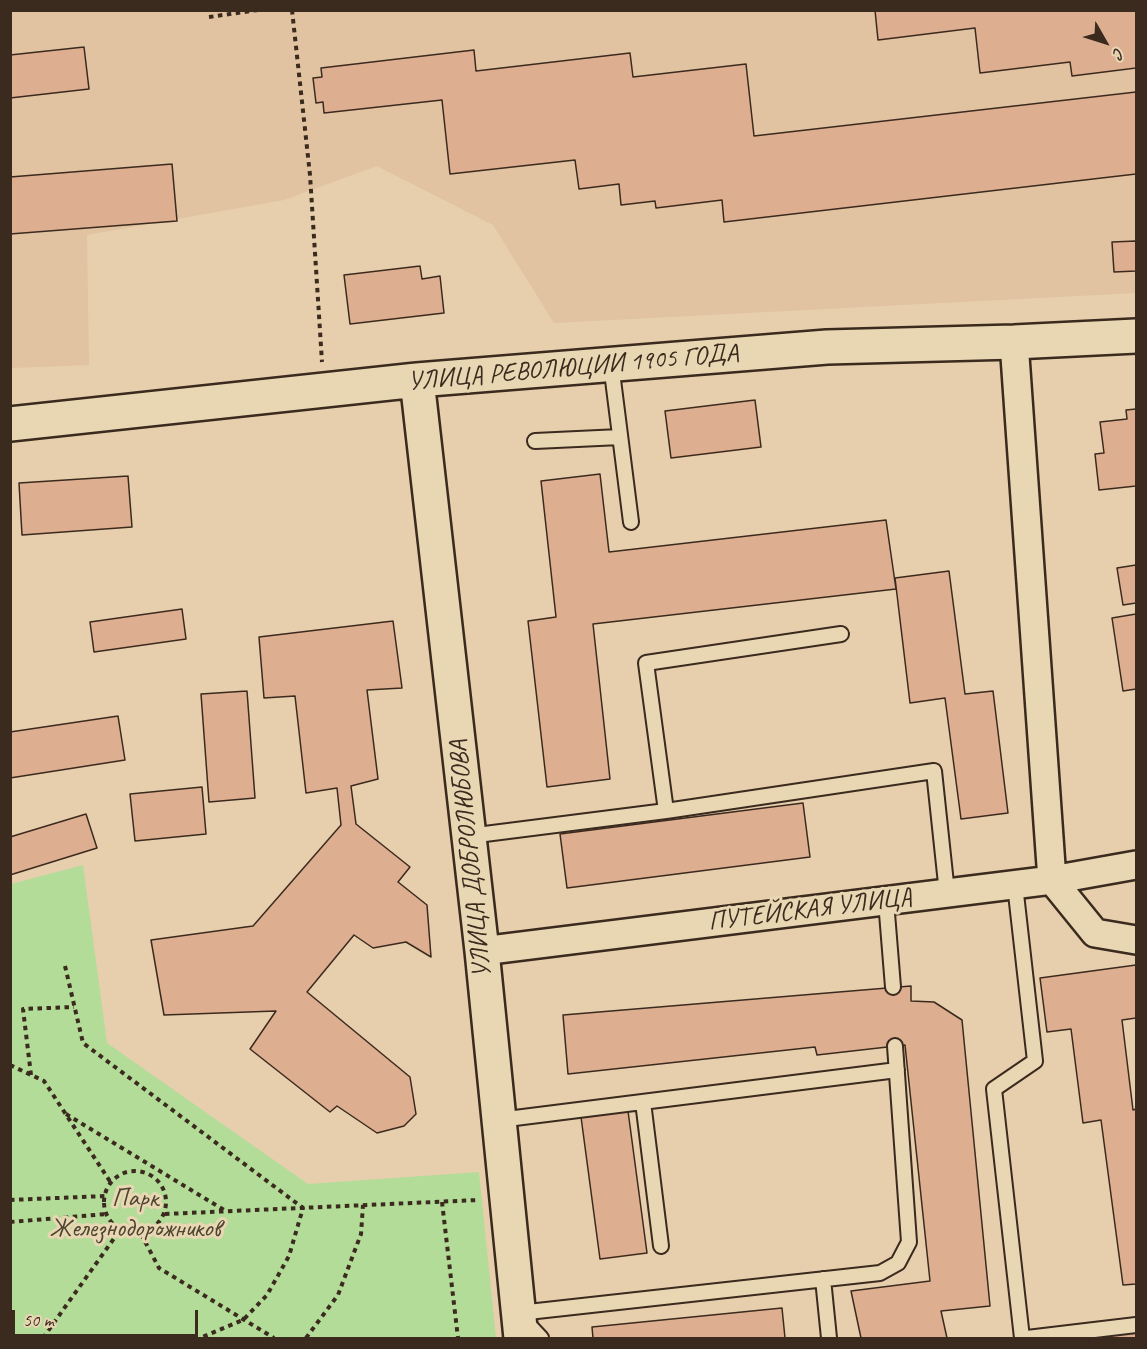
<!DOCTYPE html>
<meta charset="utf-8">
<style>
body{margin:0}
#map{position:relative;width:1147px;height:1349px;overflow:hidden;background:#e7cfad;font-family:Caveat,sans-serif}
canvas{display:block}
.frame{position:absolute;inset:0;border:12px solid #3b2a1e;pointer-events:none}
.north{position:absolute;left:1075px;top:12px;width:60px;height:60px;-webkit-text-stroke:4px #e9d7b4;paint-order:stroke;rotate:129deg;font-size:16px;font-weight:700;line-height:24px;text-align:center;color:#3b2a1e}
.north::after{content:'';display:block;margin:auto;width:21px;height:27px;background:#3b2a1e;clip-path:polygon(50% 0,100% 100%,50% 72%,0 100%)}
.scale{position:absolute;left:12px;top:1310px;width:186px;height:27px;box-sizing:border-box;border:3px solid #3b2a1e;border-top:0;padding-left:8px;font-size:18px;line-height:21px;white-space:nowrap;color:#3b2a1e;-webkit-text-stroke:4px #e9d7b4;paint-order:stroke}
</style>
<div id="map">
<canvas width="1147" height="1349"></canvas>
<div class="frame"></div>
<div class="north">С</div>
<div class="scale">50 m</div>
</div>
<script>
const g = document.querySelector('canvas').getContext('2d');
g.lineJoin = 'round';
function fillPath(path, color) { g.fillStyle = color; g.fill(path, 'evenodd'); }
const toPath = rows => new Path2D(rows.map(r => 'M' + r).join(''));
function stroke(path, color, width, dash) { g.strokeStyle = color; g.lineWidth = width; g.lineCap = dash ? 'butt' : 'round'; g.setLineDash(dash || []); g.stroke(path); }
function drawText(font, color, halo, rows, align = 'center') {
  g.font = font + ' Caveat,sans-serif'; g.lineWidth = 6; g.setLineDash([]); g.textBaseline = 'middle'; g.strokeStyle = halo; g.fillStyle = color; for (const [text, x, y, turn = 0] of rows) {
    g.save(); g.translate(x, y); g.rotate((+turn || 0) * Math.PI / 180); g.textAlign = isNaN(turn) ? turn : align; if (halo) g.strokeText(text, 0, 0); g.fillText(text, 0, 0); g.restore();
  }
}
const built = toPath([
 [10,11,1136,11,1136,293,554,323,493,225,377,166,284,200,87,235,89,365,11,368]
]);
const green = toPath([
 [83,865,107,1043,308,1184,479,1172,496,1338,11,1338,11,884]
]);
const building = toPath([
 [875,10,1136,10,1136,68,1072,76,1070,62,980,73,975,28,878,40,875,10],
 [84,47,89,89,10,98,10,55,84,47],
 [474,50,476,71,630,53,633,77,746,64,754,136,1136,92,1136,174,724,222,722,200,656,208,655,201,621,205,619,184,579,189,575,160,450,174,442,100,324,113,323,102,316,103,313,78,322,77,321,68,474,50],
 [172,164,177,221,10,234,10,177,172,164],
 [1136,241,1136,271,1114,272,1112,242,1136,241],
 [420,266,422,279,440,276,444,313,350,324,344,275,420,266],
 [755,400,761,447,671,458,665,411,755,400],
 [1136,409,1136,486,1099,490,1095,454,1104,453,1100,422,1127,419,1126,410,1136,409],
 [600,474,609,552,886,520,896,589,593,624,610,779,547,787,528,621,556,617,541,481,600,474],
 [128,476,132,527,22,535,19,483,128,476],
 [1136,565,1136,603,1123,605,1117,568,1136,565],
 [949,571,965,694,993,691,1008,813,961,819,945,698,910,703,895,578,949,571],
 [182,609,186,639,94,652,90,622,182,609],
 [1136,614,1136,689,1123,691,1112,618,1136,614],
 [393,621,402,688,367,690,378,779,351,786,356,824,410,867,398,882,427,905,431,957,406,942,373,948,354,935,307,992,410,1077,416,1114,404,1126,377,1133,337,1106,330,1112,250,1049,276,1011,164,1015,151,940,253,926,341,825,337,788,306,793,295,696,264,698,259,637,393,621],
 [247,691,255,798,209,802,201,694,247,691],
 [118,716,125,760,10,778,10,732,118,716],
 [202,787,206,834,135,841,130,794,202,787],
 [803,803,810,857,567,888,560,834,803,803],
 [86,814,97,848,10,875,10,837,86,814],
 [1136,965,1136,1018,1122,1020,1133,1110,1136,1109,1136,1284,1123,1285,1101,1120,1083,1123,1071,1029,1047,1032,1040,978,1136,965],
 [911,986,911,1001,934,1002,962,1020,990,1306,941,1311,947,1338,861,1338,851,1291,930,1281,905,1045,817,1055,815,1047,568,1074,563,1015,911,986],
 [628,1111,647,1253,600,1259,581,1117,628,1111],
 [782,1308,785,1338,593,1338,592,1327,782,1308],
 [1136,1332,1136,1338,1076,1338,1136,1332]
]);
const path = toPath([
 [292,10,310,175,322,362],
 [209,17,258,10],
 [65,966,83,1043,303,1208,289,1256,267,1295,243,1320,200,1338],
 [10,1065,44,1081,111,1183],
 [31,1075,23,1009,74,1007],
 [66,1114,224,1210],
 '104 1202a31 31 0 1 1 62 0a31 31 0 1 1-62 0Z',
 [10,1200,105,1196],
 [442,1202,458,1338],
 [165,1214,479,1200],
 [10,1222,106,1214],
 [141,1234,159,1268,274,1338],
 [43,1338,120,1230],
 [306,1338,338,1295,361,1234,363,1205]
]);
const lane = toPath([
 [611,364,631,522],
 [535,441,620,437],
 [666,811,934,771,947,893],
 [469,836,666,811,646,663,841,634],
 [1015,885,1035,1061,994,1089,1022,1338],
 [886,901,893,987],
 [643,1102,661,1246],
 [499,1120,897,1070],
 [823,1279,829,1338],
 [519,1313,880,1273,898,1263,909,1242,895,1046],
 [525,1321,541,1338],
 [1027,1338,1136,1325]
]);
const street = toPath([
 [1014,342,1052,880,1095,933,1136,940],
 [482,951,1052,880,1136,865]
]);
const secondary = toPath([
 [417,380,482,951,521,1338],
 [10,424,417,380,827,347,1014,342,1136,336]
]);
const streetNames = [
 ["УЛИЦА РЕВОЛЮЦИИ 1905 ГОДА",573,368,-5],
 ["УЛИЦА ДОБРОЛЮБОВА",471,859,-96],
 ["ПУТЕЙСКАЯ УЛИЦА",810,910,-7]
];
const parkNames = [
 ["Парк",135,1199],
 ["Железнодорожников",135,1229]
];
fillPath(built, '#e1c2a1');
fillPath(green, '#b3dc98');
fillPath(building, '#deae90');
stroke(building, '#3b2a1e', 1.5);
stroke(lane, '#3b2a1e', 18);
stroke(street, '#3b2a1e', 32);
stroke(secondary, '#3b2a1e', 38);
stroke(path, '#3b2a1e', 4, [4.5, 4.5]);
stroke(lane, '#e9d7b4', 14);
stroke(street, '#e9d7b4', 27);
stroke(secondary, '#e9d7b4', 33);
drawText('26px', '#3b2a1e', '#e9d7b4', streetNames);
drawText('26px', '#4d4530', '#e9d7b4', parkNames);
</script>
